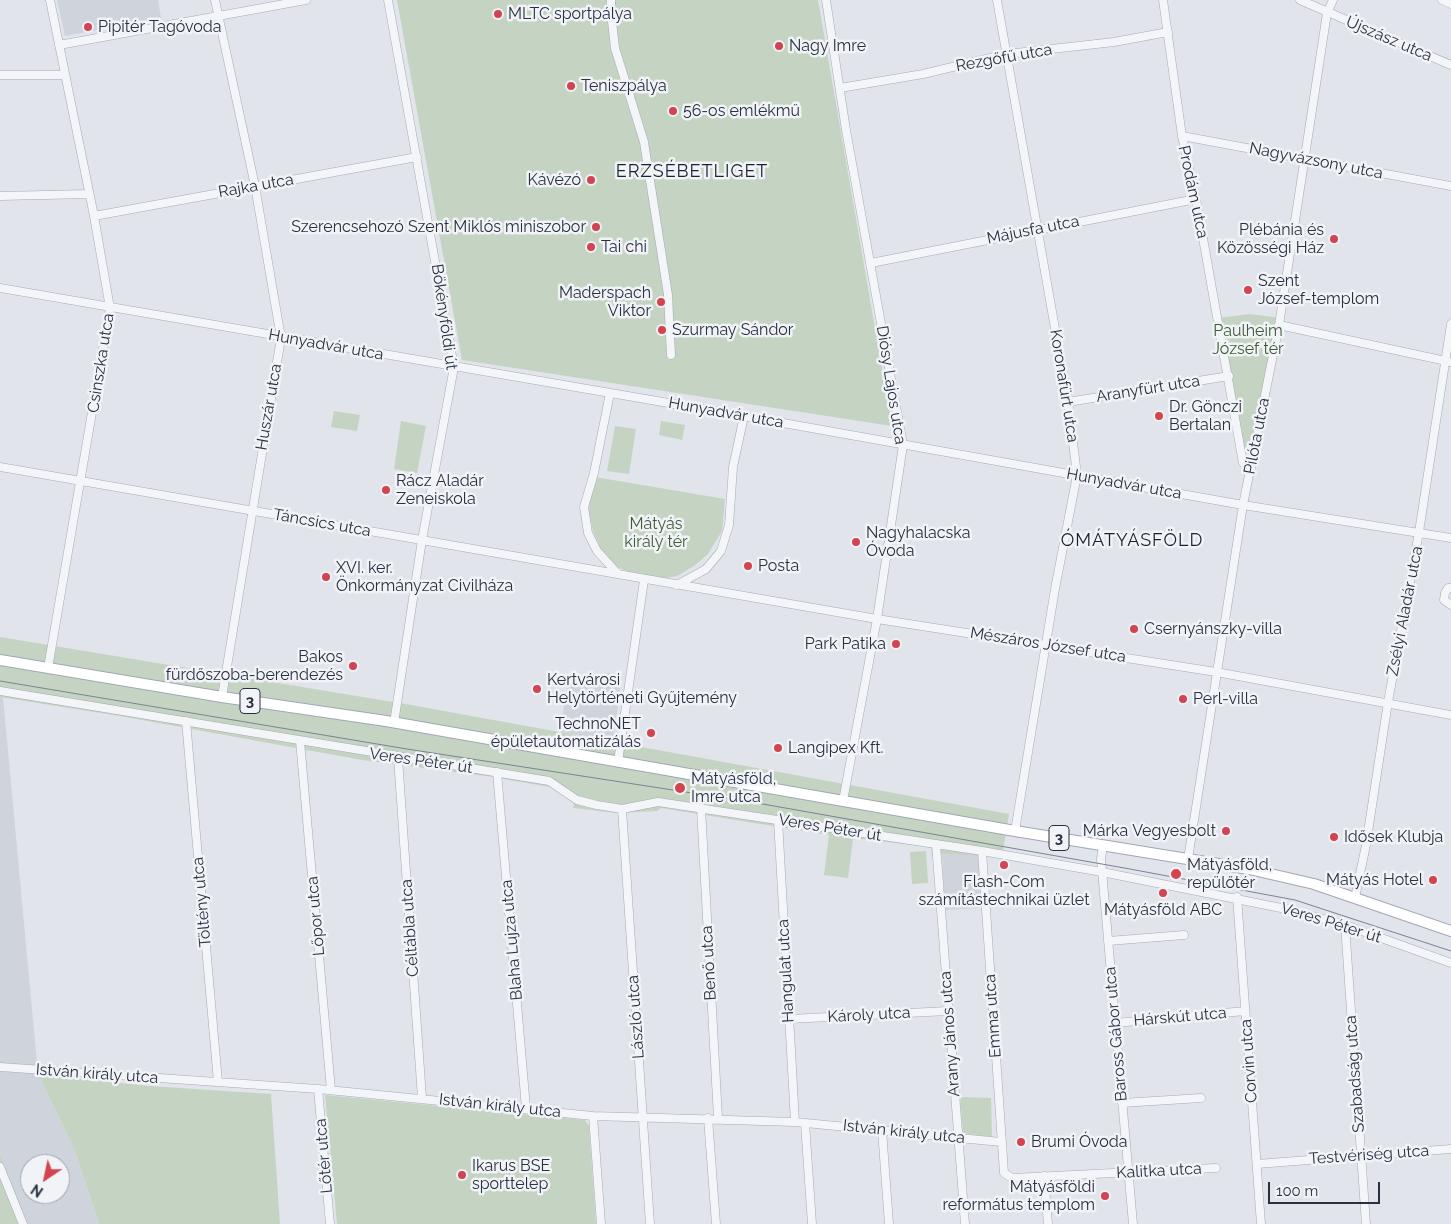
<!DOCTYPE html>
<meta charset="utf-8">
<style>
body{margin:0}
#map{position:relative;width:1451px;height:1224px;overflow:hidden;background:#e1e4ea;font-family:Raleway,sans-serif}
canvas{display:block}
.north{position:absolute;left:20px;top:1154px;width:50px;height:50px;box-sizing:border-box;background:#f1f3f7;border:1px solid #a1a5af;border-radius:50%;rotate:214deg;font-size:14px;font-weight:700;line-height:20px;text-align:center;color:#293042}
.north::after{content:'';display:block;margin:auto;width:18px;height:22px;background:#d14450;clip-path:polygon(50% 0,100% 100%,50% 72%,0 100%)}
.scale{position:absolute;left:1268px;top:1182px;width:112px;height:22px;box-sizing:border-box;border:2px solid #293042;border-top:0;padding-left:6px;font-size:15px;line-height:18px;white-space:nowrap;color:#293042;-webkit-text-stroke:4px #f1f3f7;paint-order:stroke}
</style>
<div id="map">
<canvas width="1451" height="1224"></canvas>
<div class="north">N</div>
<div class="scale">100 m</div>
</div>
<script>
const g = document.querySelector('canvas').getContext('2d');
g.lineJoin = 'round';
function fillPath(path, color) { g.fillStyle = color; g.fill(path, 'evenodd'); }
const toPath = rows => new Path2D(rows.map(r => 'M' + r).join(''));
function stroke(path, color, width, dash) { g.strokeStyle = color; g.lineWidth = width; g.lineCap = dash ? 'butt' : 'round'; g.setLineDash(dash || []); g.stroke(path); }
function drawText(font, color, halo, rows, align = 'center') {
  g.font = font + ' Raleway,sans-serif'; g.lineWidth = 5; g.setLineDash([]); g.textBaseline = 'middle'; g.strokeStyle = halo; g.fillStyle = color; for (const [text, x, y, turn = 0] of rows) {
    g.save(); g.translate(x, y); g.rotate((+turn || 0) * Math.PI / 180); g.textAlign = isNaN(turn) ? turn : align; if (halo) g.strokeText(text, 0, 0); g.fillText(text, 0, 0); g.restore();
  }
}
const built = toPath([
 [57,0,158,0,161,18,65,36],
 [607,673,622,676,613,742,560,732,568,681,605,685],
 [0,697,3,697,38,1074,75,1151,99,1224,28,1224,0,1154],
 [30,1164,60,1164,60,1194,30,1194],
 [944,854,979,855,980,908,945,910,942,855]
]);
const green = toPath([
 [397,0,818,0,892,426,462,360],
 [1250,314,1279,318,1252,449,1242,449,1218,318],
 [334,411,360,415,357,431,331,427],
 [401,421,426,426,417,473,394,469],
 [661,421,685,425,682,440,659,435],
 [615,426,636,429,629,474,607,471],
 [595,477,725,499,722,531,708,554,694,566,677,576,660,579,636,575,617,567,603,554,593,531,589,511,590,492],
 [0,637,411,705,1009,814,1002,857,945,854,932,856,931,847,843,837,853,839,848,878,824,875,829,835,661,808,657,811,617,813,573,808,574,803,556,788,486,776,362,760,120,716,0,697],
 [926,851,928,883,912,884,910,852],
 [38,1074,149,1086,271,1094,280,1224,99,1224,75,1151],
 [325,1095,585,1120,589,1126,596,1224,337,1224],
 [960,1097,991,1098,992,1137,963,1133],
 [0,1154,28,1224,0,1224]
]);
const minor = toPath([
 [215,0,255,186,281,338,222,697],
 [388,0,454,367,422,540,394,723],
 [611,0,611,12,615,48,644,142,668,295,671,355],
 [826,0,846,130,903,445,877,619,843,801],
 [997,0,1068,402,1077,475,1055,589,1015,831],
 [1163,0,1182,136,1196,199,1243,463,1251,469],
 [1300,0,1451,65],
 [1442,0,1451,4],
 [59,45,306,0],
 [0,75,65,75],
 [840,88,923,74,1007,54,1114,42,1168,32],
 [1182,136,1451,186],
 [0,196,89,194],
 [94,216,417,157],
 [871,263,1196,199],
 [0,288,744,416,1243,505,1451,538],
 [1279,325,1451,362],
 [610,393,594,473,584,507,588,533,597,551,618,574],
 [1068,402,1229,376],
 [0,467,877,619,1216,672,1451,715],
 [677,585,706,569,721,551,729,525,733,467,744,416],
 [1451,588,1448,588,1445,593,1444,600,1451,605],
 [48,668,110,308,94,216,50,0],
 [0,691,549,781,577,800,597,805,622,809,658,802,982,851,1102,872,1291,910,1345,925,1451,963],
 [186,721,218,1082],
 [300,741,331,1090],
 [398,758,422,1098],
 [618,762,644,580],
 [497,772,526,1108],
 [701,808,718,1118],
 [622,809,650,1224],
 [778,820,795,1122],
 [936,844,965,1224],
 [1103,845,1101,859,1133,1224],
 [982,851,1004,1173,1012,1178,1216,1168],
 [1188,859,1243,505,1279,325,1327,13,1333,0],
 [1237,897,1261,1224],
 [1355,898,1366,845,1388,702,1419,532,1451,324],
 [1345,925,1366,1224],
 [1108,941,1184,935],
 [789,1019,948,1011],
 [1116,1023,1245,1011],
 [0,1067,318,1089,593,1116,795,1122,1001,1142],
 [318,1089,330,1224],
 [1122,1103,1201,1098],
 [593,1116,601,1224],
 [708,1118,716,1224],
 [805,1123,812,1224],
 [882,1130,889,1224],
 [1257,1164,1451,1149],
 [0,1167,23,1224],
 [1044,1176,1048,1224]
]);
const major = toPath([
 [0,660,222,697,386,721,1015,831,1249,869,1314,884,1451,931]
]);
const tram = toPath([
 [0,681,407,749,757,803,1130,869,1295,900,1451,951]
]);
const markers = [
 [498,14,5,"#d14450"],
 [88,27,5,"#d14450"],
 [779,46,5,"#d14450"],
 [571,86,5,"#d14450"],
 [673,111,5,"#d14450"],
 [591,180,5,"#d14450"],
 [596,227,5,"#d14450"],
 [1334,239,5,"#d14450"],
 [591,247,5,"#d14450"],
 [1248,290,5,"#d14450"],
 [661,302,5,"#d14450"],
 [662,330,5,"#d14450"],
 [1159,416,5,"#d14450"],
 [386,490,5,"#d14450"],
 [856,542,5,"#d14450"],
 [748,566,5,"#d14450"],
 [326,577,5,"#d14450"],
 [1134,629,5,"#d14450"],
 [896,644,5,"#d14450"],
 [353,666,5,"#d14450"],
 [537,689,5,"#d14450"],
 [1183,699,5,"#d14450"],
 [651,733,5,"#d14450"],
 [778,748,5,"#d14450"],
 [680,788,6,"#d14450"],
 [1226,831,5,"#d14450"],
 [1334,837,5,"#d14450"],
 [1004,865,5,"#d14450"],
 [1176,874,6,"#d14450"],
 [1433,880,5,"#d14450"],
 [1163,893,5,"#d14450"],
 [1021,1142,5,"#d14450"],
 [462,1175,5,"#d14450"],
 [1105,1196,5,"#d14450"]
];
const shields = [
 [250,701,20],
 [1059,838,20]
];
const shieldNames = [
 ["3",250,701],
 ["3",1059,838]
];
const poiNames = [
 ["MLTC sportpálya",508,14],
 ["Pipitér Tagóvoda",98,27],
 ["Nagy Imre",789,46],
 ["Teniszpálya",581,86],
 ["56-os emlékmű",683,111],
 ["Kávézó",581,180,"right"],
 ["Szerencsehozó Szent Miklós miniszobor",586,227,"right"],
 ["Plébánia és",1324,230,"right"],
 ["Közösségi Ház",1324,248,"right"],
 ["Tai chi",601,247],
 ["Szent",1258,281],
 ["József-templom",1258,299],
 ["Maderspach",651,293,"right"],
 ["Viktor",651,311,"right"],
 ["Szurmay Sándor",672,330],
 ["Dr. Gönczi",1169,407],
 ["Bertalan",1169,425],
 ["Rácz Aladár",396,481],
 ["Zeneiskola",396,499],
 ["Nagyhalacska",866,533],
 ["Óvoda",866,551],
 ["Posta",758,566],
 ["XVI. ker.",336,568],
 ["Önkormányzat Civilháza",336,586],
 ["Csernyánszky-villa",1144,629],
 ["Park Patika",886,644,"right"],
 ["Bakos",343,657,"right"],
 ["fürdőszoba-berendezés",343,675,"right"],
 ["Kertvárosi",547,680],
 ["Helytörténeti Gyűjtemény",547,698],
 ["Perl-villa",1193,699],
 ["TechnoNET",641,724,"right"],
 ["épületautomatizálás",641,742,"right"],
 ["Langipex Kft.",788,748],
 ["Mátyásföld,",691,779],
 ["Imre utca",691,797],
 ["Márka Vegyesbolt",1216,831,"right"],
 ["Idősek Klubja",1344,837],
 ["Mátyásföld,",1187,865],
 ["repülőtér",1187,883],
 ["Mátyás Hotel",1423,880,"right"],
 ["Flash-Com",1004,882,"center"],
 ["számítástechnikai üzlet",1004,900,"center"],
 ["Mátyásföld ABC",1163,910,"center"],
 ["Brumi Óvoda",1031,1142],
 ["Ikarus BSE",472,1166],
 ["sporttelep",472,1184],
 ["Mátyásföldi",1095,1187,"right"],
 ["református templom",1095,1205,"right"]
];
const streetNames = [
 ["Újszász utca",1389,39,23],
 ["Rezgőfű utca",1004,58,-10],
 ["Nagyvázsony utca",1316,161,11],
 ["Rajka utca",256,186,-10],
 ["Prodám utca",1193,192,78],
 ["Májusfa utca",1033,230,-11],
 ["Bökényföldi út",444,317,82],
 ["Hunyadvár utca",326,345,10],
 ["Csinszka utca",101,363,-81],
 ["Diósy Lajos utca",891,385,81],
 ["Koronafürt utca",1064,386,81],
 ["Aranyfürt utca",1148,389,-9],
 ["Huszár utca",269,407,-80],
 ["Hunyadvár utca",726,413,10],
 ["Pilóta utca",1257,436,-79],
 ["Hunyadvár utca",1124,484,10],
 ["Táncsics utca",322,523,10],
 ["Zsélyi Aladár utca",1405,611,-79],
 ["Mészáros József utca",1048,645,9],
 ["Veres Péter út",421,761,8],
 ["Veres Péter út",830,828,9],
 ["Töltény utca",202,902,-95],
 ["Lőpor utca",316,916,-95],
 ["Veres Péter út",1331,923,17],
 ["Céltábla utca",410,928,-94],
 ["Blaha Lujza utca",512,940,-95],
 ["Benő utca",709,963,-93],
 ["Hangulat utca",786,971,-93],
 ["Károly utca",869,1015,-3],
 ["Emma utca",993,1016,-94],
 ["László utca",636,1017,-94],
 ["Hárskút utca",1180,1017,-5],
 ["Arany János utca",950,1034,-94],
 ["Baross Gábor utca",1116,1034,-95],
 ["Corvin utca",1249,1061,-94],
 ["István király utca",97,1074,4],
 ["Szabadság utca",1355,1074,-94],
 ["István király utca",500,1106,6],
 ["István király utca",904,1132,6],
 ["Testvériség utca",1369,1155,-4],
 ["Lőtér utca",324,1156,-95],
 ["Kalitka utca",1159,1171,-3]
];
const parkNames = [
 ["Paulheim",1248,331],
 ["József tér",1248,349],
 ["Mátyás",656,524],
 ["király tér",656,542]
];
const neighbourhoodNames = [
 ["ERZSÉBETLIGET",692,172],
 ["ÓMÁTYÁSFÖLD",1132,541]
];
fillPath(built, '#cfd3dc');
fillPath(green, '#c5d4c2');
stroke(minor, '#a6aab4', 9);
stroke(major, '#a0a7b6', 12);
stroke(minor, '#f4f5f8', 8);
stroke(major, '#fff', 10);
stroke(tram, '#7a8294', 1);
for (const [x, y, r, color] of markers) { const dot = new Path2D(); dot.arc(x, y, r, 0, 2 * Math.PI); g.fillStyle = color; g.fill(dot); stroke(dot, '#f1f3f7', 2); }
for (const [x, y, w] of shields) { const box = new Path2D(); box.roundRect(x - w / 2, y - 12.5, w, 25, 4); g.fillStyle = '#f1f3f7'; g.fill(box); stroke(box, '#293042', 1); }
drawText('bold 15px', '#293042', null, shieldNames);
drawText('16px', '#293042', '#f1f3f7', poiNames, 'left');
drawText('16px', '#293042', '#f1f3f7', streetNames);
drawText('16px', '#3b5e36', '#f1f3f7', parkNames);
g.letterSpacing = '1px';
drawText('18px', '#1b2133', '#f1f3f7', neighbourhoodNames);
g.letterSpacing = '0px';
</script>
